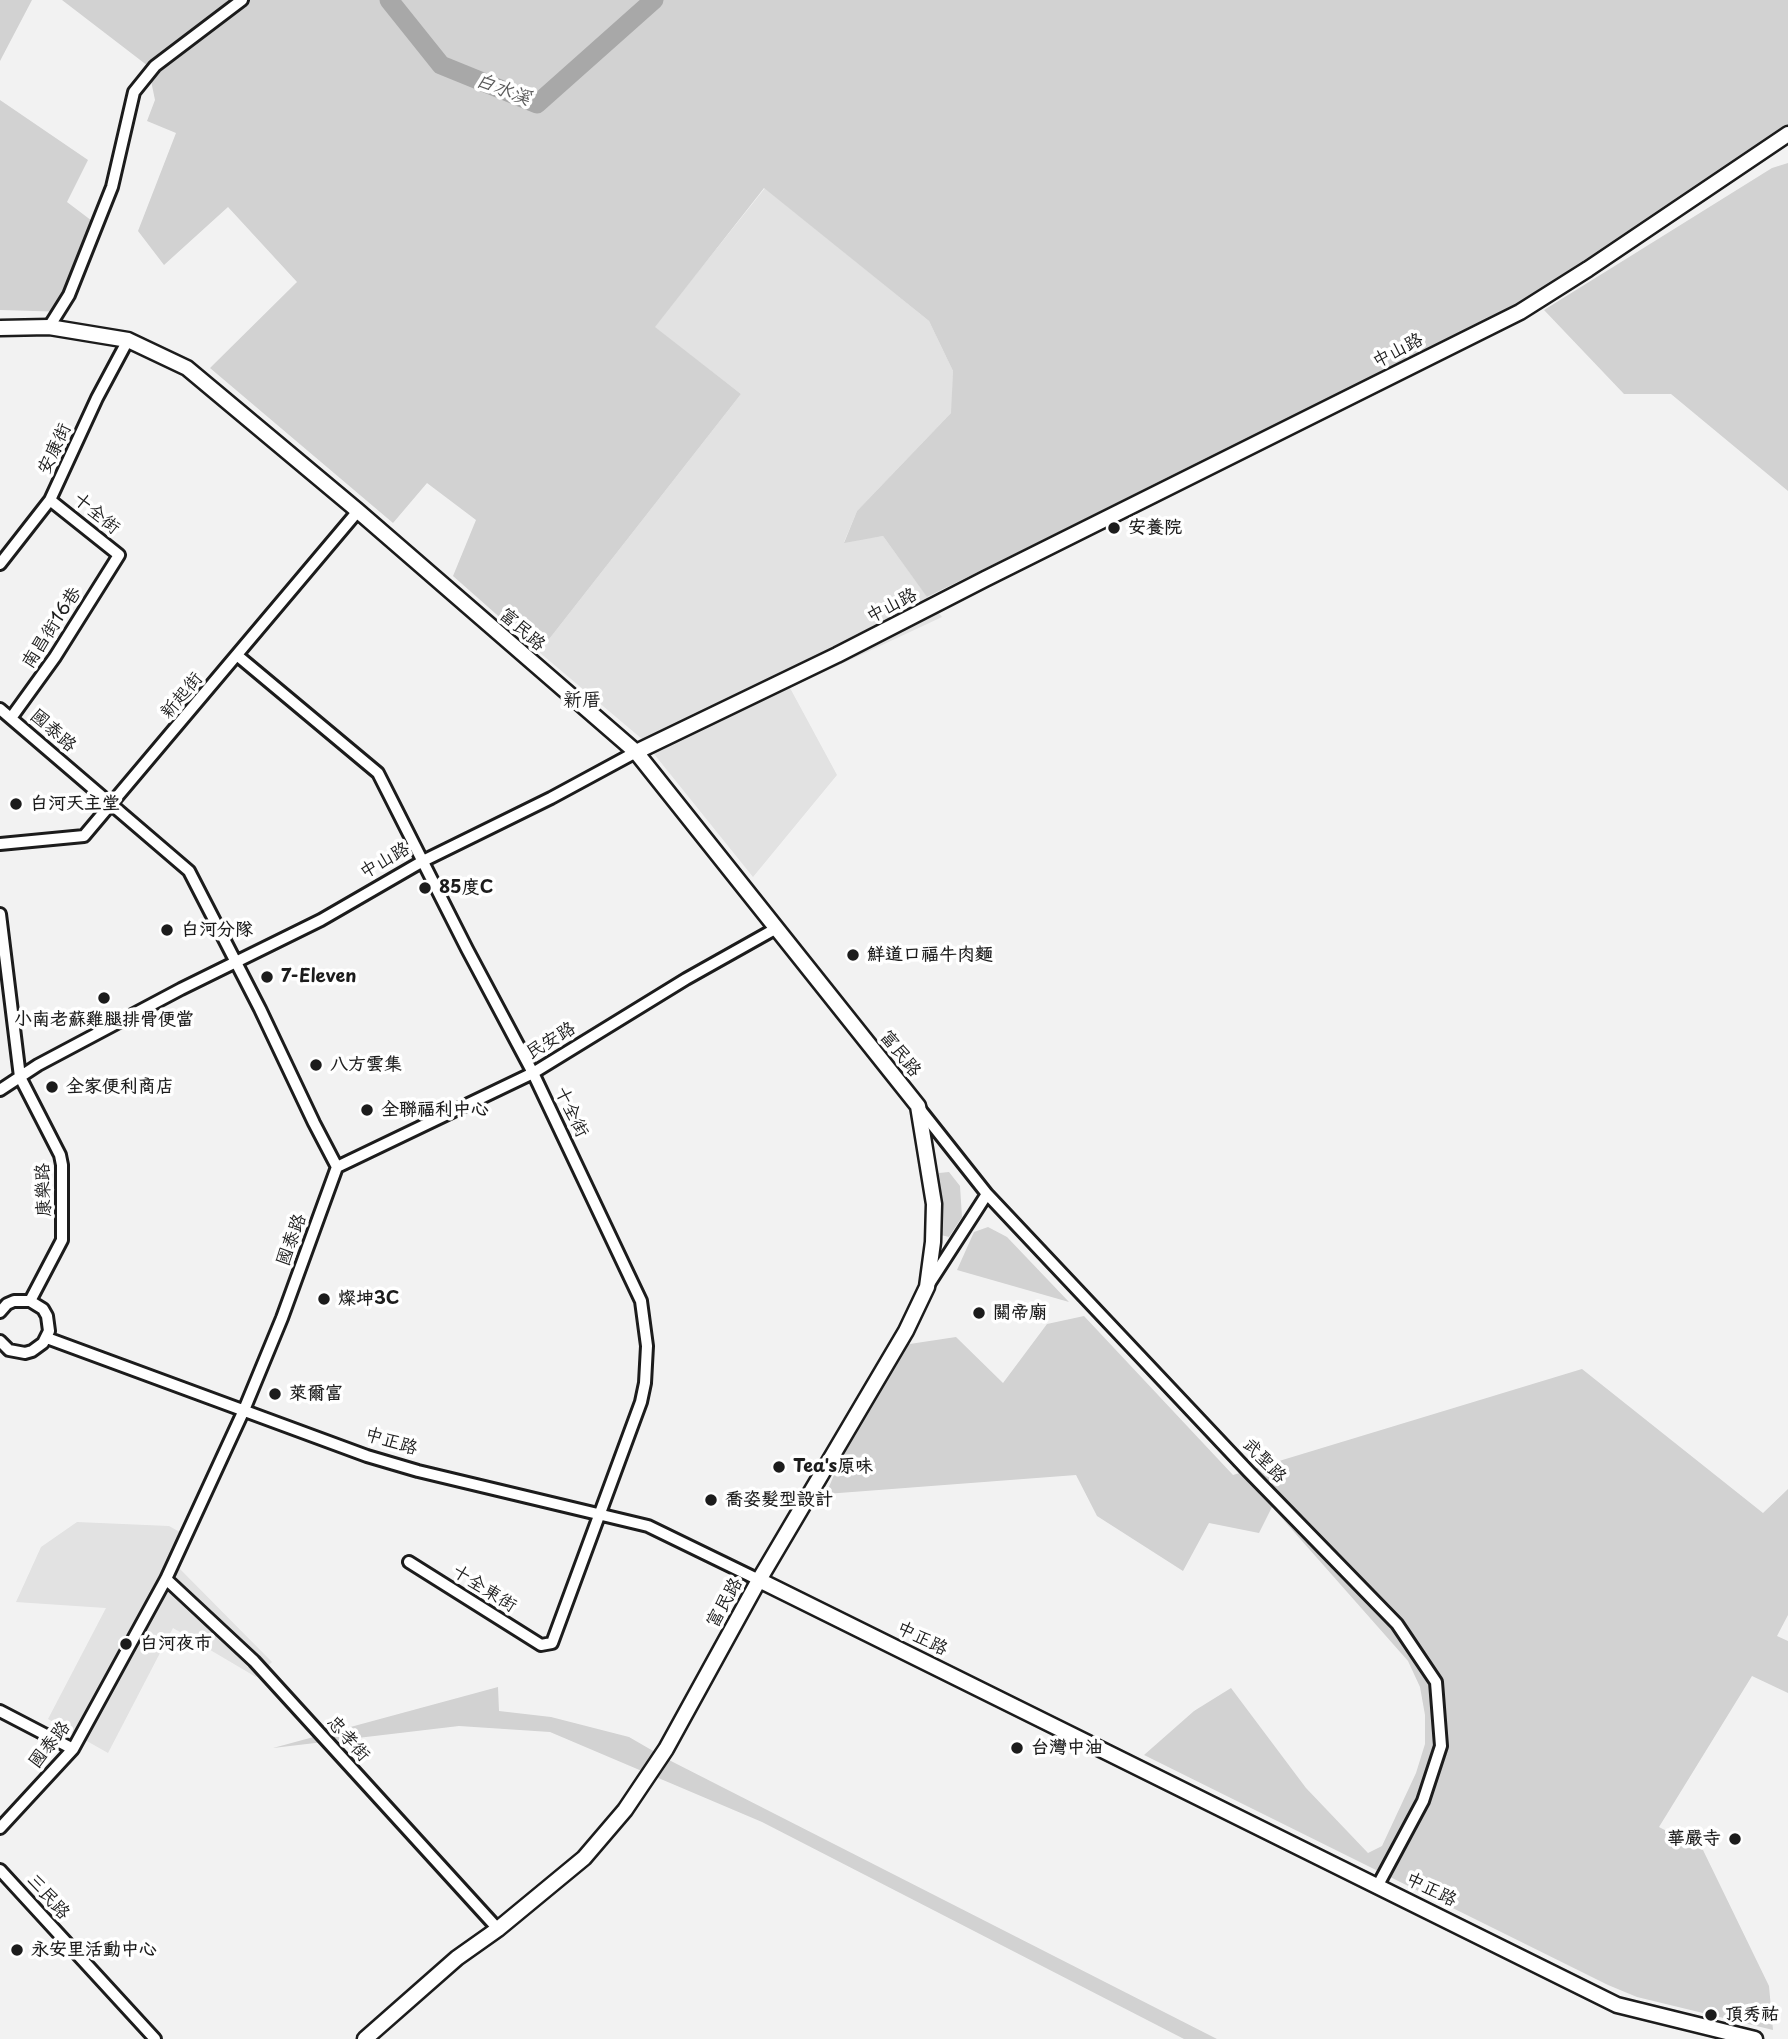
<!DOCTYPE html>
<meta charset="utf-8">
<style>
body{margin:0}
canvas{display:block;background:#f2f2f2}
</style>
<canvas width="1788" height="2039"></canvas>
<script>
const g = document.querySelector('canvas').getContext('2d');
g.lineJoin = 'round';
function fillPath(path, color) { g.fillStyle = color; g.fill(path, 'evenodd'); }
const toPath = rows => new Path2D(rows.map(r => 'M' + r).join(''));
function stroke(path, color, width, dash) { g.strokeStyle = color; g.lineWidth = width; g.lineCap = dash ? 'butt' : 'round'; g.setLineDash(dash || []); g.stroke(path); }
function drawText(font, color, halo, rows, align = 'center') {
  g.font = font + ' "Playpen Sans","LXGW WenKai TC",sans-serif'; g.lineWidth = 7; g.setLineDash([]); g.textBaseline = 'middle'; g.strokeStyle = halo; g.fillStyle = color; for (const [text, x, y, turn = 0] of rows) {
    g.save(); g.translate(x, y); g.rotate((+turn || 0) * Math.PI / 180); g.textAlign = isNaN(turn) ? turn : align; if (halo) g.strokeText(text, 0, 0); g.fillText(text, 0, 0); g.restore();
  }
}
const built = toPath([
 [765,188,929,321,953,371,952,412,857,511,844,542,883,536,942,617,790,688,837,775,753,877,642,739,539,652,741,394,654,327],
 [77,1522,169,1526,189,1537,176,1565,272,1662,256,1677,173,1628,108,1753,48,1719,106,1608,16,1602,41,1547]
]);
const green = toPath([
 [0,0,32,0,0,61],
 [62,0,1788,0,1788,137,1523,303,927,597,883,536,844,543,857,511,951,413,953,371,929,321,764,188,655,327,741,394,539,652,453,576,476,520,427,483,393,523,210,368,297,282,228,207,164,265,138,231,176,133,147,121,155,100,148,66],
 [0,100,88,160,67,202,100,227,68,312,0,310],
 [1788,163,1788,491,1671,394,1624,394,1544,310,1772,168],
 [949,1172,960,1186,962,1217,949,1237,941,1235,939,1173],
 [988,1227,1007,1237,1069,1302,957,1270,974,1232],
 [1084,1316,1233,1475,1582,1369,1763,1513,1788,1489,1788,1615,1777,1636,1788,1641,1788,1693,1752,1676,1659,1827,1703,1850,1769,1986,1773,2030,1637,1997,1608,1985,1144,1755,1194,1711,1231,1688,1306,1788,1368,1853,1382,1846,1416,1773,1425,1744,1425,1715,1420,1687,1408,1661,1272,1507,1259,1533,1209,1523,1183,1571,1097,1516,1076,1475,826,1494,865,1401,903,1345,956,1337,1003,1383,1047,1324],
 [498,1687,499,1711,551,1717,629,1737,667,1759,1217,2039,1184,2039,762,1822,550,1732,459,1726,273,1748]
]);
const river = toPath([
 [389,0,441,65,537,104,654,0]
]);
const minor = toPath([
 [49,327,69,295,112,187,134,92,155,66,242,0],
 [0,564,50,500,97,398,128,340],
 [238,656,378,773,467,949,533,1073,641,1301,647,1346,645,1383,641,1402,552,1643,541,1645,409,1562],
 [0,709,189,871,260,1009,314,1123,337,1167,282,1318,244,1410,166,1579,73,1749,0,1828],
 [11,718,55,657,119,555,50,500],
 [0,844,84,836,358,511],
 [0,914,20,1077,60,1155,62,1165,62,1240,30,1301],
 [0,1090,38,1065,181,989,321,920,423,861,551,798,636,752],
 [919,1108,987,1194,1249,1472,1397,1624,1436,1682,1441,1746,1423,1801,1378,1885],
 [337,1167,533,1073,686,979,775,929],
 [929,1284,987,1194],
 [0,1312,7,1304,14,1301,30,1301,43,1309,47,1316,49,1331,43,1343,32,1351,25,1353,9,1350,0,1341],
 [47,1338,367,1456,418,1471,648,1526,759,1580],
 [166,1579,254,1661,498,1929],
 [0,1711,73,1749],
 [0,1870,155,2039]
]);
const major = toPath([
 [0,328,49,327,128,340,187,368,358,511,636,752,918,1106,934,1204,933,1242,927,1287,906,1331,759,1580,666,1749,625,1810,584,1858,498,1929,457,1958,365,2039],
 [636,752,837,655,985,579,1520,312,1588,269,1788,134],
 [759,1580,1617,2005,1755,2039]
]);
const markers = [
 [1114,528,7,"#1c1c1c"],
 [16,804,7,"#1c1c1c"],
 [425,888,7,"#1c1c1c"],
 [167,930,7,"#1c1c1c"],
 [853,955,7,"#1c1c1c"],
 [267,977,7,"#1c1c1c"],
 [104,998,7,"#1c1c1c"],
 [316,1065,7,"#1c1c1c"],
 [52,1087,7,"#1c1c1c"],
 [367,1110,7,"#1c1c1c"],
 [324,1299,7,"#1c1c1c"],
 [979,1313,7,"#1c1c1c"],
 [275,1394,7,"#1c1c1c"],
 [779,1467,7,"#1c1c1c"],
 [711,1500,7,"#1c1c1c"],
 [126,1644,7,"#1c1c1c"],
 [1017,1748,7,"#1c1c1c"],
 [1735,1839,7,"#1c1c1c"],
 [17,1950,7,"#1c1c1c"],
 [1711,2015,7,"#1c1c1c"]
];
const streetNames = [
 ["中山路",1398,351,-27],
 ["安康街",55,449,-65],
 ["十全街",96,514,39],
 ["中山路",892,606,-27],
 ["南昌街16巷",52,628,-57],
 ["富民路",522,630,41],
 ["新起街",182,696,-50],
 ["國泰路",53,731,41],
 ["中山路",385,861,-30],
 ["民安路",551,1041,-31],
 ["富民路",900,1054,51],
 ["十全街",571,1112,64],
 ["康樂路",44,1190,-92],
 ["國泰路",292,1240,-70],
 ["中正路",391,1442,17],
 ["武聖路",1264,1461,46],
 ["十全東街",484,1589,32],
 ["富民路",725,1603,-61],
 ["中正路",922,1639,26],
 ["忠孝街",348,1739,48],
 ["國泰路",50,1745,-52],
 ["中正路",1431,1890,26],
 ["三民路",48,1897,48]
];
const poiNames = [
 ["安養院",1128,528],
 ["白河天主堂",30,804],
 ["85度C",439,888],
 ["白河分隊",181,930],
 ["鮮道口福牛肉麵",867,955],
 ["7-Eleven",281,977],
 ["小南老蘇雞腿排骨便當",104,1020,"center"],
 ["八方雲集",330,1065],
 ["全家便利商店",66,1087],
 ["全聯福利中心",381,1110],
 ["燦坤3C",338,1299],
 ["關帝廟",993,1313],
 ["萊爾富",289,1394],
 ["Tea's原味",793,1467],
 ["喬姿髮型設計",725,1500],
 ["白河夜市",140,1644],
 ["台灣中油",1031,1748],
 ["華嚴寺",1721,1839,"right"],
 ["永安里活動中心",31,1950],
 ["頂秀祐",1725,2015]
];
const waterNames = [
 ["白水溪",503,90,21]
];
const neighbourhoodNames = [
 ["新厝",582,701]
];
fillPath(built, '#e2e2e2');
fillPath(green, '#d2d2d2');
stroke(river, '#a8a8a8', 19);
stroke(minor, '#1c1c1c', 16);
stroke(major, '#1c1c1c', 19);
stroke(minor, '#fff', 10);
stroke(major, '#fff', 14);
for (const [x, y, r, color] of markers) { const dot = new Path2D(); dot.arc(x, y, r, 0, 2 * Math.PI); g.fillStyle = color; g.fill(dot); stroke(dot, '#fff', 2.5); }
drawText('18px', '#1c1c1c', '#fff', streetNames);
drawText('bold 18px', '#1c1c1c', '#fff', poiNames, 'left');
drawText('italic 19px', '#5b5b5b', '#fff', waterNames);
drawText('19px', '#1c1c1c', '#fff', neighbourhoodNames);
</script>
